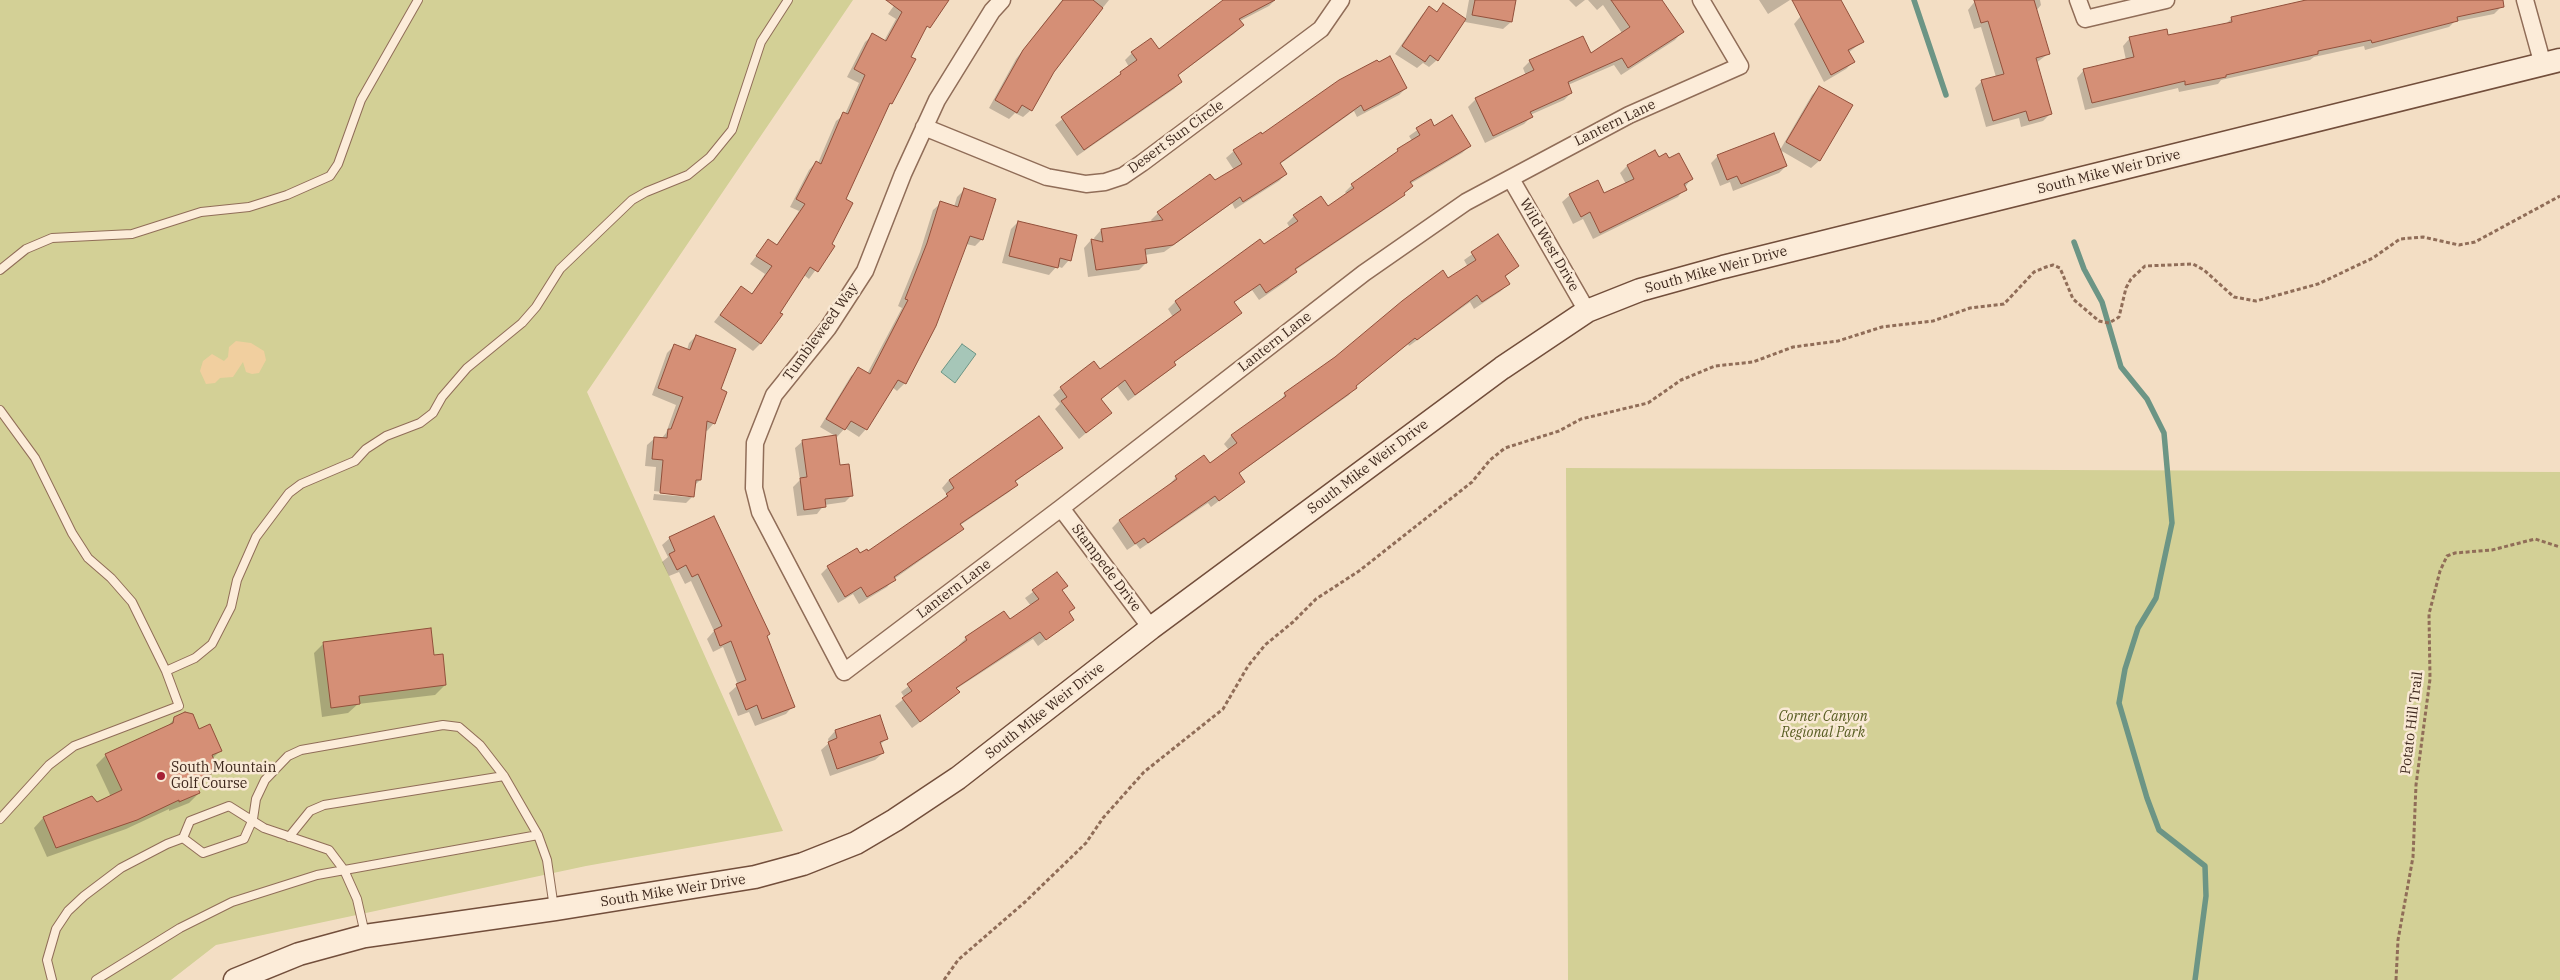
<!DOCTYPE html>
<style>
body{margin:0}
canvas{display:block;background:#f3dec4}
</style>
<canvas width="2560" height="980"></canvas>
<script>
const g = document.querySelector('canvas').getContext('2d');
g.lineJoin = 'round';
function fillPath(path, color) { g.fillStyle = color; g.fill(path, 'evenodd'); }
const toPath = rows => new Path2D(rows.map(r => 'M' + r).join(''));
function stroke(path, color, width, dash) { g.strokeStyle = color; g.lineWidth = width; g.lineCap = dash ? 'butt' : 'round'; g.setLineDash(dash || []); g.stroke(path); }
function drawText(font, color, halo, rows, align = 'center') {
  g.font = font + ' "IBM Plex Serif",serif'; g.lineWidth = 5; g.setLineDash([]); g.textBaseline = 'middle'; g.strokeStyle = halo; g.fillStyle = color; for (const [text, x, y, turn = 0] of rows) {
    g.save(); g.translate(x, y); g.rotate((+turn || 0) * Math.PI / 180); g.textAlign = isNaN(turn) ? turn : align; if (halo) g.strokeText(text, 0, 0); g.fillText(text, 0, 0); g.restore();
  }
}
const green = toPath([
 [0,0,853,0,587,392,783,831,586,866,216,945,171,980,0,980],
 [1566,468,2560,472,2560,980,1568,980]
]);
const sand = toPath([
 [236,341,251,343,264,351,266,360,259,373,252,374,246,372,243,362,233,377,220,378,215,383,206,384,200,371,203,361,212,354,224,361,228,357,229,347]
]);
const water = toPath([
 [962,344,976,354,955,383,941,372,962,344]
]);
const shadow = toPath([
 [898,0,948,0,921,35,909,57,891,103,886,109,844,200,830,244,833,246,809,279,804,275,760,344,753,351,714,322,741,288,751,295,765,274,750,264,768,241,776,246,799,211,790,207,809,170,816,162,818,163,836,121,845,114,859,83,847,77,865,42,873,35,884,41,896,19,888,14],
 [1062,0,1109,0,1052,71,1031,110,1023,117,1015,113,1009,119,989,108,1016,59],
 [1225,0,1275,0,1269,6,1240,21,1243,25,1235,33,1177,76,1181,82,1174,89,1077,156,1055,125,1129,67,1125,60,1132,53,1158,50],
 [1469,0,1514,0,1511,22,1503,29,1465,22],
 [1569,0,1585,0,1576,7],
 [1588,0,1661,0,1682,32,1675,40,1621,75,1614,65,1568,85,1571,93,1564,100,1530,115,1531,117,1524,124,1485,143,1468,107,1476,99,1526,76,1523,68,1530,61,1590,54,1622,33,1603,5,1597,10],
 [1759,0,1790,0,1768,14],
 [1832,0,1840,0,1862,42,1848,53,1853,62,1846,69,1824,82,1794,24,1801,16],
 [1976,0,2040,0,2041,5,2036,11,2048,54,2036,63,2050,114,2043,121,2021,127,2019,118,1986,127,1975,88,1982,81,1996,77,1981,27,1974,29,1968,10],
 [2311,0,2500,0,2501,7,2494,14,2454,22,2449,27,2365,50,2364,46,2314,57,2310,60,2221,80,2218,84,2179,92,2178,88,2085,110,2077,78,2084,70,2126,60,2123,46,2130,38,2167,36,2225,25,2232,18],
 [1443,5,1437,60,1429,67,1423,63,1417,68,1395,54,1422,15,1429,8,1436,12],
 [1820,87,1851,106,1819,161,1811,168,1780,150,1812,95],
 [1406,88,1399,95,1357,117,1354,111,1280,164,1286,174,1279,181,1235,209,1232,203,1164,252,1145,255,1146,263,1139,270,1088,277,1084,248,1091,240,1095,241,1094,238,1101,230,1153,223,1151,220,1158,213,1234,170,1226,158,1234,151,1262,136],
 [1430,121,1434,127,1470,146,1462,153,1410,184,1411,186,1396,202,1294,271,1295,272,1288,280,1259,300,1252,290,1233,303,1240,313,1233,320,1173,363,1175,365,1167,372,1128,401,1117,386,1100,400,1110,413,1079,439,1055,409,1060,404,1053,395,1061,388,1093,362,1100,370,1173,317,1168,309,1175,302,1259,240,1263,246,1290,228,1287,223,1294,216,1327,208,1347,194,1345,192,1352,185,1412,141,1409,136],
 [1655,152,1658,158,1669,160,1691,179,1678,197,1593,239,1583,219,1573,224,1562,202,1570,195,1604,195,1626,184,1620,173,1627,166],
 [1718,156,1786,166,1779,173,1733,191,1730,182,1720,186,1711,163],
 [964,190,982,239,975,246,966,244,905,383,897,391,892,387,866,429,859,437,845,428,837,437,820,427,851,376,859,369,867,374,902,308,898,306,920,252,933,210,941,203,954,207,957,197],
 [1018,222,1069,260,1062,268,1057,266,1049,275,1002,263,1011,229],
 [1498,236,1518,266,1505,277,1509,283,1501,291,1474,309,1470,302,1409,346,1408,344,1355,387,1349,395,1238,474,1244,482,1211,507,1208,503,1140,549,1136,544,1127,550,1112,528,1119,521,1170,486,1169,485,1176,477,1209,465,1229,450,1224,444,1231,436,1279,403,1285,394,1468,267,1464,260],
 [696,336,714,423,707,431,705,430,700,480,694,486,693,496,686,503,653,500,654,494,688,497,688,495,654,491,656,467,645,466,647,445,655,438,661,439,666,433,676,405,652,395,667,353,675,345,687,350,689,343],
 [803,441,839,466,852,495,845,502,824,505,817,514,797,516,793,487,800,480,795,448],
 [1061,448,1015,482,1016,485,1009,492,959,526,962,529,955,536,894,579,887,587,859,604,853,594,838,603,821,574,828,567,868,553,940,502,947,495,942,488,949,480],
 [670,538,769,634,766,637,793,706,786,714,755,726,749,712,738,716,729,693,738,685,723,647,713,652,707,639,714,631,691,581,685,584,679,572,669,576,662,562,668,557,662,545],
 [1057,574,1066,586,1061,591,1074,608,1068,613,1072,620,1038,646,1033,639,956,689,958,692,951,699,912,728,895,706,905,698,901,692,960,647,959,645,966,638,1010,621,1031,606,1025,598],
 [324,643,433,656,445,685,435,695,358,704,348,713,322,717,314,653],
 [879,716,887,738,880,745,883,753,875,760,830,776,821,750,829,743,828,739,835,731],
 [175,718,198,731,220,751,212,759,216,770,206,780,196,785,199,793,189,803,169,811,169,809,126,829,47,857,34,828,43,818,96,804,111,797,96,765,106,755,167,727]
]);
const stream = toPath([
 [1914,0,1946,95],
 [2074,242,2084,269,2102,302,2121,367,2147,399,2164,433,2172,523,2156,598,2138,628,2125,669,2119,703,2147,798,2159,830,2205,866,2206,896,2195,980]
]);
const building = toPath([
 [886,0,949,0,930,28,927,26,911,57,916,59,892,104,890,103,846,199,853,203,832,244,835,246,818,272,810,267,780,313,783,314,761,344,720,315,741,286,752,294,772,266,756,256,768,239,777,245,805,204,796,199,816,161,821,164,843,112,848,114,865,75,854,69,872,33,886,41,902,12,886,0],
 [1063,0,1093,0,1103,8,1054,72,1032,111,1022,105,1017,113,995,100,1023,50,1063,0],
 [1223,0,1275,0,1239,19,1244,25,1178,75,1182,82,1084,150,1061,117,1121,74,1120,72,1137,60,1131,52,1151,38,1159,49,1223,0],
 [1475,0,1516,0,1512,22,1472,15,1475,0],
 [1611,0,1662,0,1684,32,1628,68,1622,58,1568,82,1572,93,1530,112,1533,117,1493,136,1475,98,1534,70,1529,60,1583,36,1591,53,1630,27,1611,0],
 [1792,0,1841,0,1864,42,1848,50,1855,62,1831,75,1792,0],
 [1974,0,2034,0,2050,54,2036,58,2052,114,2029,121,2026,111,1993,121,1981,80,2004,74,1988,21,1981,23,1974,0],
 [2306,0,2503,0,2504,7,2457,17,2458,21,2372,43,2371,40,2318,51,2318,54,2226,75,2226,77,2185,85,2185,81,2092,103,2083,69,2134,57,2129,37,2167,29,2168,35,2232,22,2231,17,2306,0],
 [1443,3,1466,19,1438,61,1430,55,1425,62,1402,46,1429,6,1437,12,1443,3],
 [1390,56,1407,88,1364,111,1361,105,1280,163,1287,174,1243,202,1240,197,1173,245,1145,249,1147,263,1096,270,1091,239,1103,242,1101,229,1163,220,1157,212,1210,174,1215,180,1242,164,1233,150,1261,132,1262,134,1339,80,1377,60,1379,62,1390,56],
 [1819,86,1853,105,1820,161,1786,142,1819,86],
 [1452,115,1471,146,1410,182,1413,186,1404,193,1405,195,1295,269,1297,272,1266,293,1260,284,1234,302,1242,313,1174,362,1176,365,1135,395,1125,380,1101,399,1112,413,1086,433,1061,401,1067,397,1060,387,1094,361,1100,369,1181,310,1175,301,1260,239,1264,244,1298,221,1293,215,1321,196,1328,206,1354,188,1351,184,1398,151,1397,149,1420,135,1416,128,1431,119,1434,126,1452,115],
 [1774,133,1787,166,1741,184,1737,176,1727,180,1717,155,1774,133],
 [1655,150,1659,157,1666,153,1669,158,1679,153,1693,179,1684,184,1687,190,1600,233,1590,212,1581,217,1569,194,1598,180,1604,193,1634,179,1627,165,1655,150],
 [964,188,996,199,983,240,970,236,936,326,906,384,898,380,867,430,851,421,845,430,826,419,858,367,870,374,908,300,905,299,927,243,940,201,958,207,964,188],
 [1018,221,1077,235,1071,261,1060,258,1058,268,1009,256,1018,221],
 [1498,234,1519,266,1505,276,1510,284,1482,302,1477,295,1417,340,1415,338,1356,386,1357,388,1239,473,1245,482,1219,501,1215,496,1148,543,1144,538,1135,544,1119,520,1177,479,1175,476,1204,455,1210,463,1237,443,1231,435,1286,396,1284,393,1335,357,1402,301,1443,270,1448,278,1476,260,1471,252,1498,234],
 [696,335,736,349,721,389,727,392,715,424,707,421,701,480,696,480,694,497,660,493,663,460,652,459,654,437,667,438,668,429,671,429,683,397,658,388,674,344,690,350,696,335],
 [1039,416,1063,448,1015,481,1018,485,960,524,964,529,894,577,896,580,867,597,861,587,845,597,827,566,857,548,860,553,867,549,868,551,948,496,946,494,954,488,949,480,1039,416],
 [836,435,840,465,849,464,853,496,825,499,826,507,804,510,800,478,807,477,802,440,836,435],
 [714,516,770,634,767,636,795,707,762,719,757,705,746,710,736,684,746,680,731,641,720,646,714,630,722,626,698,574,692,577,686,565,677,570,669,554,675,551,669,537,714,516],
 [1057,572,1068,586,1062,590,1075,608,1069,612,1074,620,1046,640,1040,632,956,688,960,692,920,722,902,698,912,691,907,684,967,640,965,637,1004,611,1010,619,1039,599,1032,590,1057,572],
 [431,628,434,655,443,654,446,685,359,696,360,704,331,708,323,642,431,628],
 [185,712,193,714,199,729,210,724,222,751,212,755,218,770,195,782,200,793,179,802,179,800,137,820,56,848,43,817,92,796,97,802,122,790,105,754,173,723,174,717,185,712],
 [880,715,888,739,880,742,884,753,837,769,828,742,837,738,835,730,880,715]
]);
const path = toPath([
 [944,980,958,960,1025,902,1086,843,1103,818,1144,772,1223,709,1248,666,1265,645,1293,622,1316,599,1359,571,1472,482,1490,460,1505,448,1559,431,1581,419,1648,403,1681,380,1715,366,1753,362,1793,347,1838,341,1882,327,1933,321,1970,308,2004,304,2034,272,2046,267,2053,265,2060,268,2073,299,2099,321,2109,323,2119,317,2126,288,2131,279,2145,266,2193,264,2204,270,2234,297,2256,301,2318,284,2373,258,2400,239,2423,237,2459,245,2475,242,2560,196],
 [2396,980,2398,940,2413,857,2416,785,2430,679,2429,614,2440,571,2447,556,2455,553,2492,550,2535,539,2560,547]
]);
const lane = toPath([
 [0,270,26,249,52,238,132,234,201,212,249,207,287,195,330,176,338,164,361,100,418,0],
 [0,410,35,458,72,533,88,558,111,578,132,602,166,671,179,706,74,746,49,765,0,819],
 [166,671,195,658,212,644,231,607,237,580,256,537,289,493,301,484,355,461,366,449,386,436,420,423,433,413,442,397,467,368,522,323,536,307,560,269,632,200,646,192,688,175,710,157,732,130,761,42,788,0],
 [538,835,547,860,554,908],
 [289,837,310,811,324,805,504,776],
 [52,980,47,960,56,929,68,911,84,896,121,868,167,844,183,838,190,821,229,806,264,828,329,850,344,870,357,899,365,934],
 [96,980,180,928,232,902,317,875,538,835,504,776,480,745,459,727,443,725,301,750,288,756,265,780,256,799,253,819,244,839,203,853,183,838]
]);
const street = toPath([
 [1002,0,992,11,937,100,903,174,865,271,828,328,774,395,755,443,754,488,760,512,844,672,1061,508,1364,273,1466,202,1629,115,1740,66,1701,0],
 [2078,0,2085,19,2166,0],
 [2525,0,2543,65],
 [924,127,1047,177,1086,184,1105,182,1123,176,1142,163,1321,29,1341,0],
 [1511,179,1587,311],
 [1061,508,1151,628]
]);
const secondary = toPath([
 [235,980,299,954,365,936,555,909,755,877,803,864,856,843,895,820,958,778,1151,628,1502,368,1587,311,1640,290,1723,267,2560,60]
]);
const markers = [
 [161,776,5,"#a62136"]
];
const streetNames = [
 ["Lantern Lane",1615,123,-26],
 ["Desert Sun Circle",1176,137,-36],
 ["South Mike Weir Drive",2109,172,-14],
 ["Wild West Drive",1549,245,60],
 ["South Mike Weir Drive",1716,270,-15],
 ["Tumbleweed Way",821,332,-54],
 ["Lantern Lane",1275,342,-38],
 ["South Mike Weir Drive",1368,467,-37],
 ["Stampede Drive",1106,568,53],
 ["Lantern Lane",954,589,-37],
 ["South Mike Weir Drive",1045,711,-38],
 ["Potato Hill Trail",2412,723,-83],
 ["South Mike Weir Drive",673,891,-9]
];
const parkNames = [
 ["Corner Canyon",1823,717],
 ["Regional Park",1823,733]
];
const poiNames = [
 ["South Mountain",171,768],
 ["Golf Course",171,784]
];
fillPath(green, '#d3d096');
fillPath(sand, '#f1cf9f');
fillPath(water, '#a6c6b8');
stroke(water, '#6c9585', 1);
fillPath(shadow, '#0003');
stroke(stream, '#6c9585', 5.5);
fillPath(building, '#d58f76');
stroke(building, '#92503b', 1);
stroke(lane, '#906d58', 10);
stroke(street, '#906d58', 19);
stroke(secondary, '#724e3b', 25);
stroke(path, '#906d58', 3, [4, 2.5]);
stroke(lane, '#fcecd9', 8);
stroke(street, '#fcecd9', 16);
stroke(secondary, '#fcecd9', 22);
for (const [x, y, r, color] of markers) { const dot = new Path2D(); dot.arc(x, y, r, 0, 2 * Math.PI); g.fillStyle = color; g.fill(dot); stroke(dot, '#f9e9d5', 2); }
drawText('14px', '#3e281d', '#f9e9d5', streetNames);
drawText('italic 14px', '#575d22', '#f9e9d5', parkNames);
drawText('14px', '#3e281d', '#f9e9d5', poiNames, 'left');
</script>
